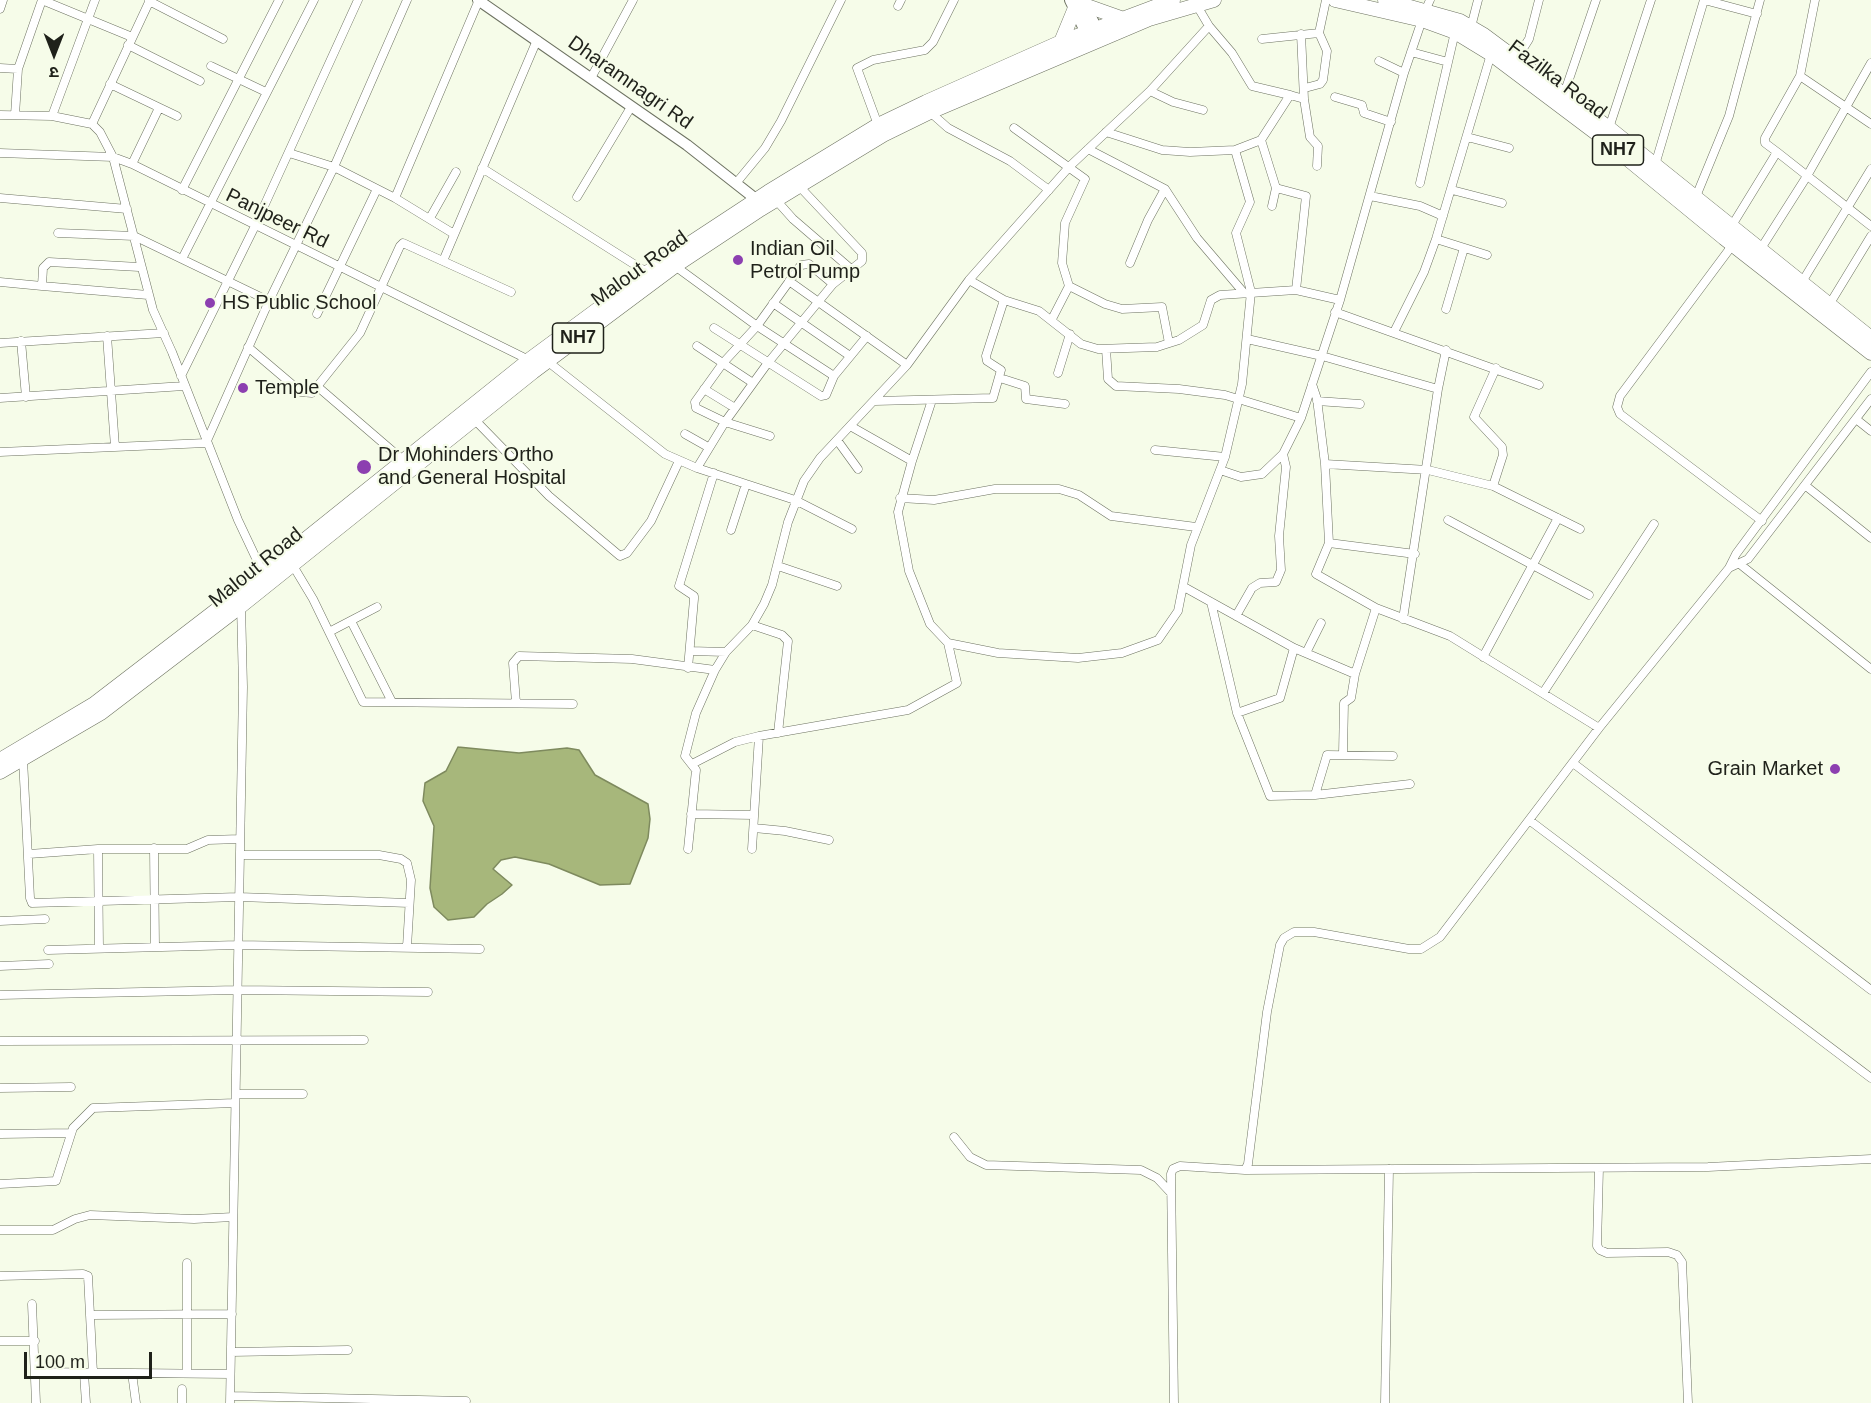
<!DOCTYPE html>
<meta charset="utf-8">
<style>
body{margin:0}
#map{position:relative;width:1871px;height:1403px;overflow:hidden;background:#f6fce9;font-family:Helvetica,"Noto Sans Devanagari",sans-serif}
canvas{display:block}
.north{position:absolute;left:24px;top:24px;width:60px;height:60px;-webkit-text-stroke:4px #f6fce9;paint-order:stroke;rotate:180deg;font-size:16px;font-weight:700;line-height:24px;text-align:center;color:#1f211a}
.north::after{content:'';display:block;margin:auto;width:21px;height:27px;background:#1f211a;clip-path:polygon(50% 0,100% 100%,50% 72%,0 100%)}
.scale{position:absolute;left:24px;top:1352px;width:128px;height:27px;box-sizing:border-box;border:3px solid #1f211a;border-top:0;padding-left:8px;font-size:18px;line-height:21px;white-space:nowrap;color:#1f211a;-webkit-text-stroke:4px #f6fce9;paint-order:stroke}
</style>
<div id="map">
<canvas width="1871" height="1403"></canvas>
<div class="north">उ</div>
<div class="scale">100 m</div>
</div>
<script>
const g = document.querySelector('canvas').getContext('2d');
g.lineJoin = 'round';
function fillPath(path, color) { g.fillStyle = color; g.fill(path, 'evenodd'); }
const toPath = rows => new Path2D(rows.map(r => 'M' + r).join(''));
function stroke(path, color, width, dash) { g.strokeStyle = color; g.lineWidth = width; g.lineCap = dash ? 'butt' : 'round'; g.setLineDash(dash || []); g.stroke(path); }
function drawText(font, color, halo, rows, align = 'center') {
  g.font = font + ' Helvetica,sans-serif'; g.lineWidth = 4.5; g.setLineDash([]); g.textBaseline = 'middle'; g.strokeStyle = halo; g.fillStyle = color; for (const [text, x, y, turn = 0] of rows) {
    g.save(); g.translate(x, y); g.rotate((+turn || 0) * Math.PI / 180); g.textAlign = isNaN(turn) ? turn : align; if (halo) g.strokeText(text, 0, 0); g.fillText(text, 0, 0); g.restore();
  }
}
const water = toPath([
 [458,747,519,753,567,748,579,750,595,775,648,804,650,819,648,838,630,884,600,885,549,864,515,857,501,860,493,869,512,885,502,894,487,904,474,917,448,920,434,907,430,888,434,826,423,801,425,783,446,771,458,747]
]);
const street = toPath([
 [1704,0,1757,14],
 [149,1,223,39],
 [898,6,901,0],
 [0,9,3,0],
 [1426,9,1430,0],
 [1209,26,1232,53,1252,86,1290,95],
 [1471,27,1478,0],
 [1301,34,1304,99,1310,137,1318,146,1317,166],
 [1262,39,1319,33,1326,0],
 [128,45,200,81],
 [1411,52,1448,62],
 [1517,58,1529,39,1539,0],
 [1379,61,1404,73],
 [211,66,266,92],
 [0,68,18,69],
 [1800,76,1871,124],
 [591,78,633,0],
 [110,84,177,116],
 [1305,88,1320,84,1323,80,1327,51,1319,33],
 [1150,91,1173,102,1203,110],
 [1564,94,1596,0],
 [1335,97,1362,105,1364,113,1391,122],
 [930,112,948,128,1010,161,1049,190],
 [0,115,52,116,92,124,100,132,113,157,153,310,172,352,238,520,263,573],
 [15,115,18,69,42,0,132,37],
 [52,116,95,0],
 [92,124,150,0],
 [878,125,857,68,873,60,925,50,933,42,954,0],
 [1014,128,1085,179,1065,223,1062,263,1069,286,1052,319],
 [1609,128,1651,0],
 [1106,132,1162,150,1190,152,1235,150,1261,140],
 [1467,137,1509,148],
 [1088,149,1165,189,1197,238,1244,293],
 [1777,152,1871,226],
 [0,153,113,157,132,164,529,360],
 [289,153,334,167,395,198,454,234],
 [132,164,159,108],
 [1655,165,1704,0],
 [482,168,648,273],
 [737,182,765,148,781,121,841,0],
 [1420,183,1455,32],
 [1276,188,1306,196,1296,290],
 [182,190,279,0],
 [1452,190,1502,203],
 [1370,196,1420,206,1443,216],
 [577,197,631,107],
 [0,198,127,209],
 [395,198,479,0],
 [1695,199,1729,116,1760,0],
 [776,200,793,219,851,269],
 [1272,206,1276,188,1261,140,1290,95,1304,99],
 [430,218,456,172],
 [1731,227,1777,152,1765,143,1765,138,1800,76,1815,0],
 [58,233,134,236,269,301],
 [1436,239,1487,255],
 [1734,243,1620,396,1617,407,1620,414,1762,521],
 [1760,250,1807,176,1871,63],
 [182,259,314,0],
 [443,261,537,40],
 [1130,263,1148,220,1165,189],
 [675,266,757,326,834,376],
 [969,280,1004,300,1039,311,1081,344,1098,349,1157,347,1179,340,1203,325,1211,300,1220,295,1296,290,1340,300],
 [789,281,907,365],
 [0,282,42,286,43,268,49,262,139,267],
 [1802,282,1871,169],
 [42,286,148,295],
 [1069,286,1105,304,1122,309,1162,307,1169,343],
 [773,303,850,356],
 [1829,305,1871,236],
 [1446,309,1464,248],
 [1335,312,1539,385],
 [317,314,377,189],
 [714,328,821,396,826,395,834,376,867,336],
 [1394,332,1424,272,1436,239,1491,54],
 [107,336,115,447],
 [1247,339,1322,356,1438,389,1403,619],
 [21,341,26,397],
 [0,343,164,333],
 [697,346,753,383],
 [248,347,301,392,312,393,360,333,400,246,403,243,511,292],
 [1106,349,1108,379,1116,386,1179,389,1225,395,1301,418],
 [547,361,665,454,697,468,795,500,852,529],
 [1058,373,1070,334],
 [181,376,255,226,358,0],
 [1000,378,1025,386,1026,399,1065,404],
 [1312,384,1317,399,1325,464,1329,543,1316,574,1376,608,1450,636,1599,728],
 [318,387,404,461],
 [704,389,735,408],
 [1438,389,1446,350],
 [0,398,184,386],
 [875,401,993,398,1001,370,987,361,986,356,1004,300],
 [1317,401,1360,404],
 [474,419,549,496,620,556,627,553,651,521,679,461],
 [1856,419,1871,431],
 [852,427,912,461,898,512,909,571,930,624,948,643,998,653,1078,658,1122,653,1158,640,1178,611,1191,545,1225,457,1242,384,1251,292,1236,233,1250,202,1235,150],
 [685,434,708,447],
 [770,436,725,422,696,408,695,402,723,363,757,326,801,265,809,264,833,284],
 [837,440,858,469],
 [1155,450,1225,457],
 [0,452,206,443,269,301,334,167,407,0],
 [912,461,932,400],
 [1325,464,1428,470,1493,486,1580,529],
 [697,468,725,422,767,364,833,284,862,261,862,253,799,186],
 [1220,470,1241,477,1262,474,1283,454,1301,418,1340,300,1404,73,1422,20],
 [1493,486,1503,455,1502,447,1474,417,1496,368],
 [1806,486,1871,538],
 [900,498,934,500,995,489,1059,489,1079,495,1111,516,1196,527],
 [1448,520,1589,595],
 [731,530,746,484],
 [1329,543,1415,554],
 [292,564,313,599,363,702,573,704],
 [1741,565,1871,669],
 [778,566,837,586],
 [1729,568,1748,559,1871,399],
 [1184,587,1294,648,1355,674],
 [1211,602,1237,713,1270,796,1315,795,1410,784],
 [1236,616,1252,588,1260,583,1276,582,1281,570,1279,536,1286,467,1283,454],
 [351,621,392,702],
 [752,625,782,635,788,641,778,733],
 [329,632,377,607],
 [690,651,726,652],
 [1306,653,1321,623],
 [1483,657,1558,518],
 [688,668,694,599,694,596,679,586,714,473],
 [1543,693,1654,524],
 [516,703,513,663,519,656,632,659,715,670],
 [1237,713,1280,698,1294,648],
 [1343,754,1344,703,1351,698,1355,674,1376,608],
 [23,759,30,898,32,903,239,897,409,903],
 [1573,763,1871,990],
 [692,764,735,742,759,736,908,710,957,683,948,643],
 [1315,795,1327,755,1393,756],
 [691,814,754,815],
 [1529,820,1871,1078],
 [754,828,785,831,829,840],
 [154,848,155,947],
 [98,849,99,948],
 [688,849,696,770,685,756,696,713,715,670,726,652,752,625,764,604,772,585,788,522,804,481,820,458,907,365,969,280,1070,166,1150,91,1209,26,1196,4],
 [752,849,759,736],
 [29,854,98,849,187,849,208,840,240,839],
 [240,855,379,855,401,859,407,863,411,880,407,947],
 [0,921,45,919],
 [48,950,238,945,480,949],
 [0,966,49,964],
 [0,995,237,990,428,992],
 [0,1041,364,1040],
 [0,1088,71,1087],
 [236,1094,303,1094],
 [0,1134,71,1133],
 [954,1137,970,1157,986,1165,1141,1170,1157,1178,1171,1193],
 [1599,1168,1597,1246,1600,1250,1607,1253,1668,1252,1677,1255,1682,1262,1688,1403],
 [1245,1170,1708,1167,1871,1159],
 [0,1184,56,1181,73,1128,93,1108,235,1103],
 [0,1230,53,1230,75,1219,90,1215,194,1219,233,1217],
 [187,1263,187,1373],
 [0,1276,83,1274,88,1276,93,1373],
 [32,1304,36,1403],
 [92,1315,232,1314],
 [0,1341,35,1341],
 [231,1352,348,1350],
 [36,1372,230,1374],
 [84,1373,86,1403],
 [132,1373,136,1403],
 [182,1389,182,1403],
 [231,1396,466,1401],
 [230,1403,243,687,241,605],
 [1174,1403,1171,1174,1173,1169,1180,1166,1245,1170,1248,1164,1267,1012,1280,945,1284,938,1294,932,1314,932,1409,949,1421,949,1440,937,1599,728,1729,568,1736,554,1871,372],
 [1385,1403,1389,1169]
]);
const secondary = toPath([
 [478,0,687,145,757,200]
]);
const primary = toPath([
 [1071,0,1091,41],
 [1082,1,1100,37]
]);
const highway = toPath([
 [1335,0,1422,20,1455,32,1491,54,1596,133,1724,238,1871,353],
 [1385,0,1460,21,1484,35,1609,128,1871,338],
 [1084,5,1121,18],
 [1061,42,1075,8],
 [0,760,94,704,236,595,529,360,666,259,768,192,878,125,926,102,1061,42,1173,0],
 [0,772,101,713,241,606,533,372,675,266,761,209,883,135,930,112,1149,19,1214,0]
]);
const markers = [
 [738,260,6,"#8c3fb0"],
 [210,303,6,"#8c3fb0"],
 [243,388,6,"#8c3fb0"],
 [364,467,8,"#8c3fb0"],
 [1835,769,6,"#8c3fb0"]
];
const shields = [
 [1618,150,51],
 [578,338,51]
];
const shieldNames = [
 ["NH7",1618,150],
 ["NH7",578,338]
];
const streetNames = [
 ["Fazilka Road",1557,80,37],
 ["Dharamnagri Rd",630,83,35],
 ["Panjpeer Rd",277,219,26],
 ["Malout Road",640,269,-36],
 ["Malout Road",256,568,-39]
];
const poiNames = [
 ["Indian Oil",750,249],
 ["Petrol Pump",750,272],
 ["HS Public School",222,303],
 ["Temple",255,388],
 ["Dr Mohinders Ortho",378,455],
 ["and General Hospital",378,478],
 ["Grain Market",1823,769,"right"]
];
fillPath(water, '#a7b77b');
stroke(water, '#7e8a5e', 1.5);
stroke(street, '#6d7261', 9);
stroke(secondary, '#6d7261', 12);
stroke(primary, '#6d7261', 14);
stroke(highway, '#6d7261', 15);
stroke(street, '#fff', 8);
stroke(secondary, '#fff', 10);
stroke(primary, '#fff', 12);
stroke(highway, '#fff', 14);
for (const [x, y, r, color] of markers) { const dot = new Path2D(); dot.arc(x, y, r, 0, 2 * Math.PI); g.fillStyle = color; g.fill(dot); stroke(dot, '#f6fce9', 2); }
for (const [x, y, w] of shields) { const box = new Path2D(); box.roundRect(x - w / 2, y - 15, w, 30, 4.5); g.fillStyle = '#f6fce9'; g.fill(box); stroke(box, '#1f211a', 1.5); }
drawText('bold 18px', '#1f211a', null, shieldNames);
drawText('20px', '#1f211a', '#f6fce9', streetNames);
drawText('20px', '#1f211a', '#f6fce9', poiNames, 'left');
</script>
